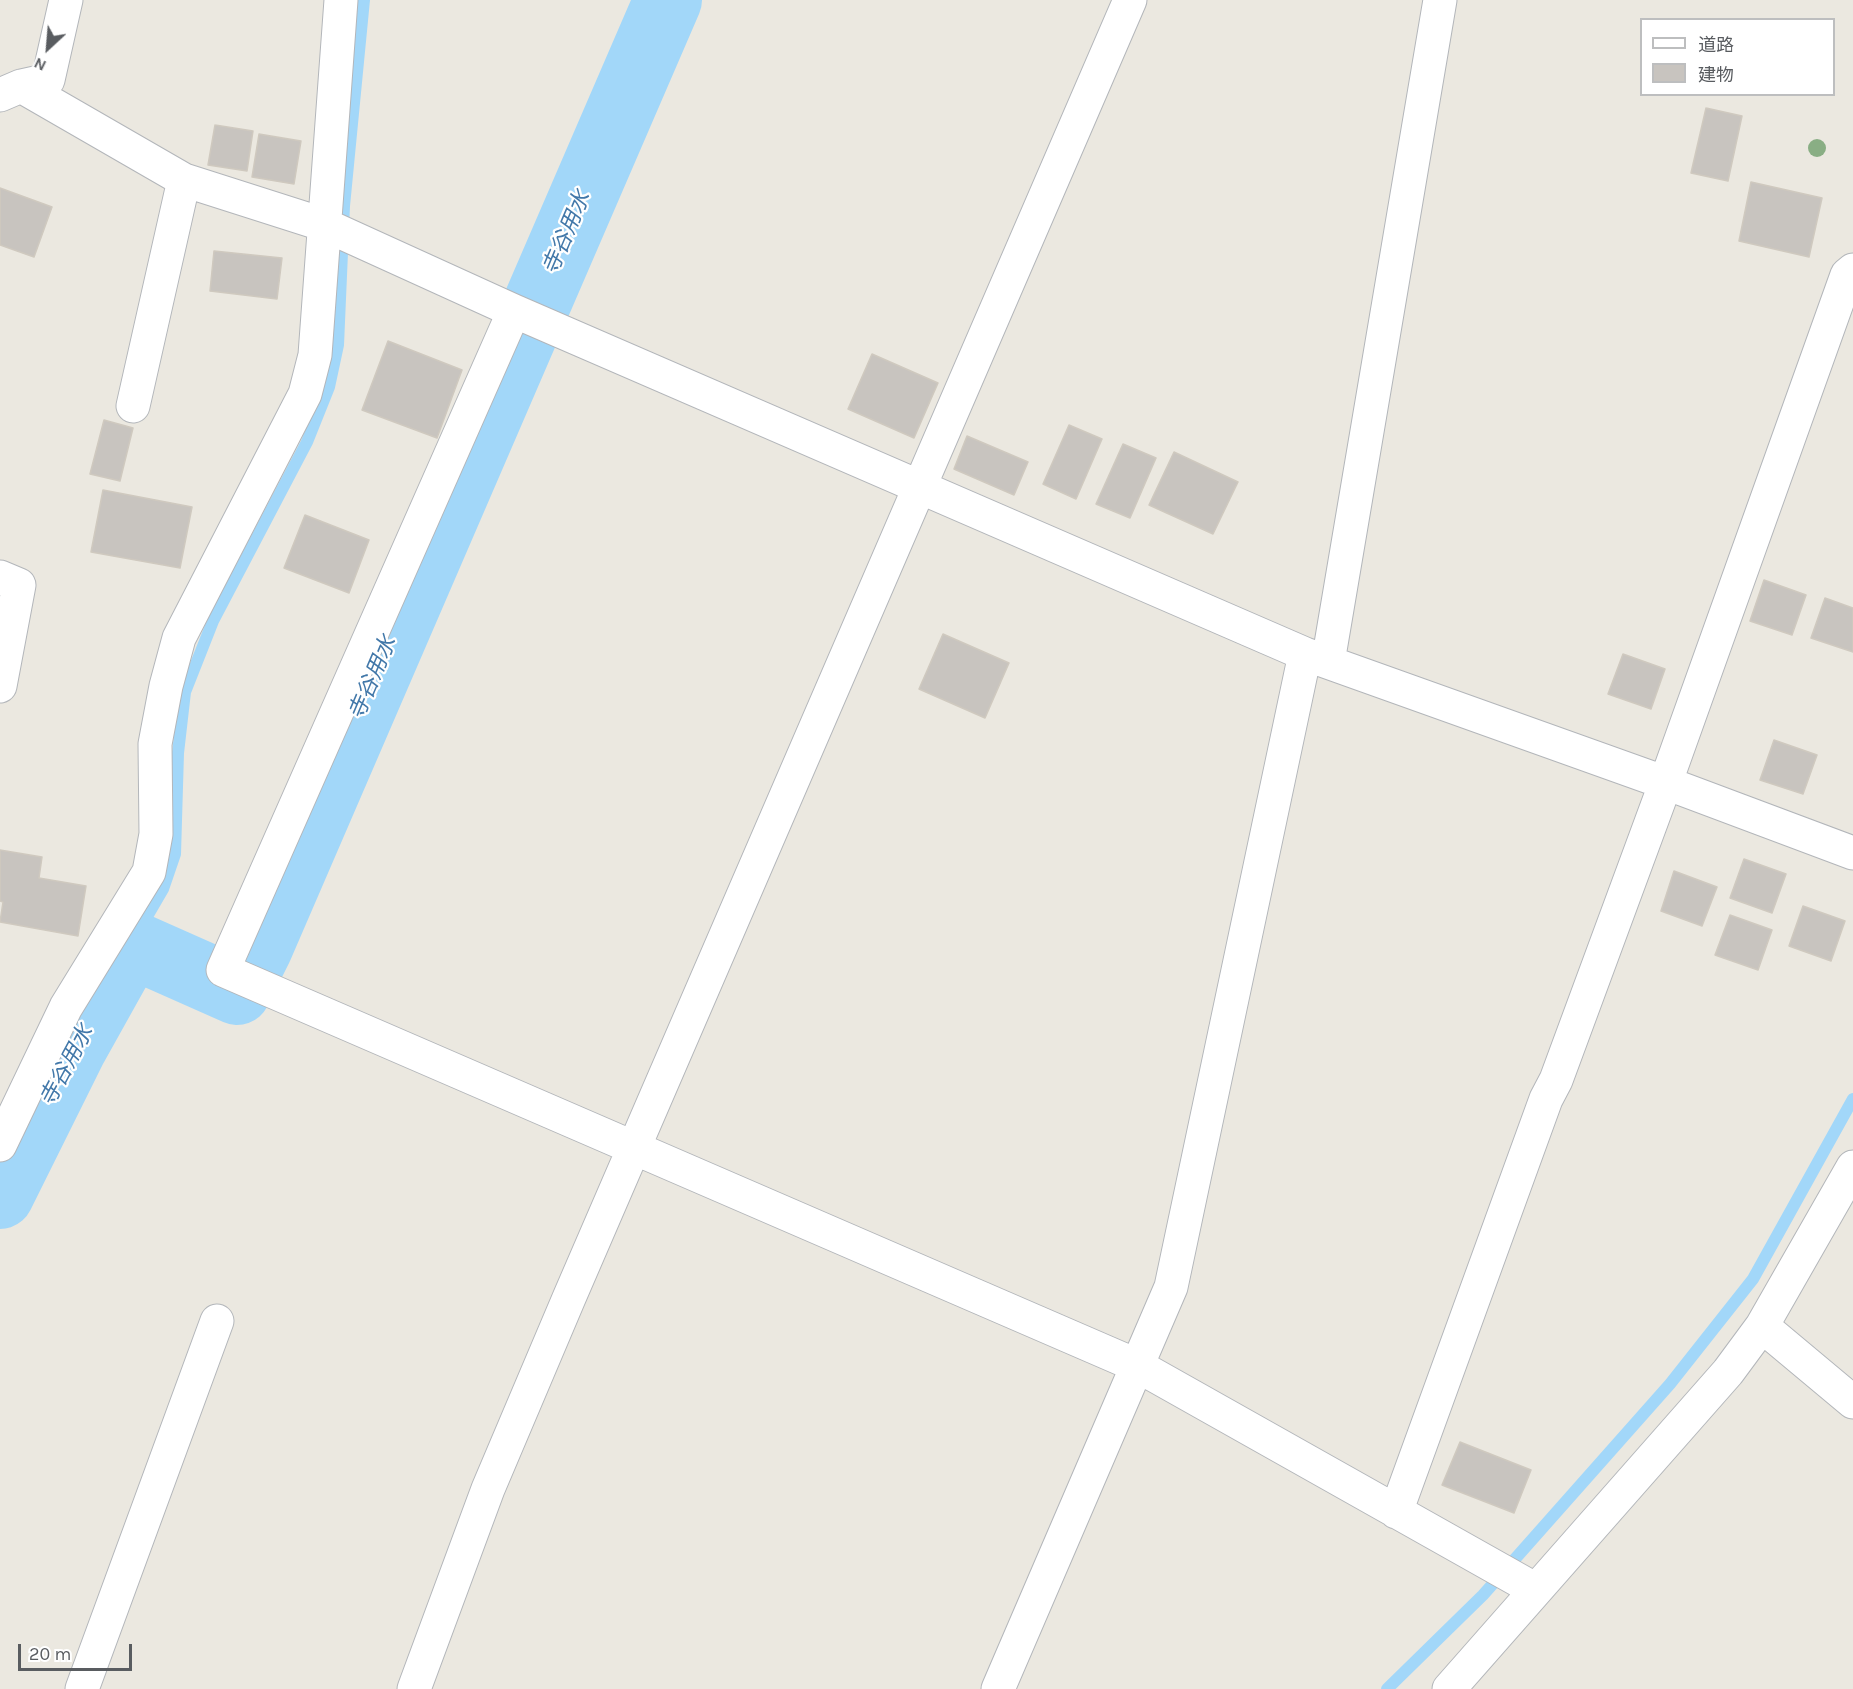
<!DOCTYPE html>
<meta charset="utf-8">
<style>
body{margin:0}
#map{position:relative;width:1853px;height:1689px;overflow:hidden;background:#ebe8e0;font-family:Karla,"Noto Sans JP",sans-serif}
canvas{display:block}
.legend{position:absolute;left:1640px;top:18px;width:195px;height:78px;box-sizing:border-box;background:#fff;border:2px solid #bdbebf;margin:0;padding:8px 10px;list-style:none;font-size:18px;color:#595c60}
.legend li{display:flex;align-items:center;gap:12px;height:30px}
.legend b{width:30px;border:2px solid #bdbebf}
.north{position:absolute;left:18px;top:18px;width:60px;height:60px;-webkit-text-stroke:4px #fff;paint-order:stroke;rotate:206deg;font-size:16px;font-weight:700;line-height:24px;text-align:center;color:#595c60}
.north::after{content:'';display:block;margin:auto;width:21px;height:27px;background:#595c60;clip-path:polygon(50% 0,100% 100%,50% 72%,0 100%)}
.scale{position:absolute;left:18px;top:1644px;width:114px;height:27px;box-sizing:border-box;border:3px solid #595c60;border-top:0;padding-left:8px;font-size:18px;line-height:21px;white-space:nowrap;color:#595c60;-webkit-text-stroke:4px #fff;paint-order:stroke}
</style>
<div id="map">
<canvas width="1853" height="1689"></canvas>
<ul class="legend">
<li><b style="height:8px;background:#fff"></b>道路</li>
<li><b style="height:16px;background:#c8c4bf"></b>建物</li>
</ul>
<div class="north">N</div>
<div class="scale">20 m</div>
</div>
<script>
const g = document.querySelector('canvas').getContext('2d');
g.lineJoin = 'round';
const toPath = rows => new Path2D(rows.map(r => 'M' + r).join(''));
function stroke(path, color, width, dash) { g.strokeStyle = color; g.lineWidth = width; g.lineCap = dash ? 'butt' : 'round'; g.setLineDash(dash || []); g.stroke(path); }
function fillPath(path, color) { g.fillStyle = color; g.fill(path, 'evenodd'); }
function drawText(font, color, halo, rows, align = 'center') {
  g.font = font + ' Karla,"Noto Sans JP",sans-serif'; g.lineWidth = 4.5; g.setLineDash([]); g.textBaseline = 'middle'; g.strokeStyle = halo; g.fillStyle = color; for (const [text, x, y, turn = 0] of rows) {
    g.save(); g.translate(x, y); g.rotate((+turn || 0) * Math.PI / 180); g.textAlign = isNaN(turn) ? turn : align; if (halo) g.strokeText(text, 0, 0); g.fillText(text, 0, 0); g.restore();
  }
}
const stream = toPath([
 [131,944,163,889,175,854,178,753,185,692,213,621,307,442,329,387,338,345,344,206,364,0],
 [1387,1689,1483,1595,1670,1384,1753,1279,1853,1099]
]);
const river = toPath([
 [0,1195,73,1048,131,944,237,991,259,947,668,0]
]);
const building = toPath([
 [1706,108,1742,116,1728,181,1691,173,1706,108],
 [215,125,253,131,247,171,208,165,215,125],
 [259,134,301,141,294,184,252,177,259,134],
 [1751,182,1822,198,1809,257,1739,241,1751,182],
 [0,188,52,207,34,257,0,245,0,188],
 [214,251,282,258,277,299,210,291,214,251],
 [388,341,462,370,437,438,362,410,388,341],
 [872,354,938,383,914,438,848,409,872,354],
 [104,420,133,428,120,481,90,474,104,420],
 [1069,425,1102,439,1076,499,1043,484,1069,425],
 [967,436,1028,462,1014,495,954,469,967,436],
 [1123,444,1156,458,1130,518,1096,504,1123,444],
 [1174,452,1238,482,1213,534,1149,505,1174,452],
 [103,490,192,507,180,568,91,552,103,490],
 [305,515,369,540,349,593,284,568,305,515],
 [1764,580,1806,595,1792,635,1750,621,1764,580],
 [1825,598,1853,608,1853,652,1811,638,1825,598],
 [943,634,1009,663,985,718,919,689,943,634],
 [1623,654,1665,669,1651,709,1608,694,1623,654],
 [1774,740,1817,755,1803,794,1760,780,1774,740],
 [0,850,42,857,39,878,86,886,78,936,0,922,3,902,0,901,0,850],
 [1744,859,1786,874,1772,913,1730,898,1744,859],
 [1674,871,1717,887,1702,926,1661,911,1674,871],
 [1803,906,1845,921,1831,961,1789,946,1803,906],
 [1730,915,1772,930,1758,970,1715,955,1730,915],
 [1460,1442,1531,1470,1514,1513,1442,1485,1460,1442]
]);
const minor = toPath([
 [21,86,48,80,66,0],
 [0,95,21,86,184,180,325,225,514,311,1305,654,1666,783,1853,853],
 [514,311,223,970,1138,1366,1536,1590],
 [133,406,184,180],
 [0,577,19,585,0,686],
 [1328,662,1440,0],
 [0,1145,66,1007,149,872,156,834,155,744,166,686,179,638,305,394,315,355,341,0],
 [1762,1326,1853,1402],
 [1396,1512,1546,1099,1556,1080,1659,801,1847,275,1853,270],
 [82,1689,217,1321],
 [414,1689,488,1489,569,1298,1130,0],
 [998,1689,1171,1287,1305,654],
 [1449,1689,1728,1372,1762,1326,1853,1167]
]);
const trees = [
 [1817,148]
];
const waterNames = [
 ["寺谷用水",567,233,-67],
 ["寺谷用水",373,678,-67],
 ["寺谷用水",67,1066,-62]
];
stroke(stream, '#a2d7f9', 12);
stroke(river, '#a2d7f9', 68);
fillPath(building, '#c8c4bf');
stroke(building, '#cfc9bf', 1.5);
stroke(minor, '#b3b6ba', 35);
stroke(minor, '#fff', 33);
g.fillStyle = '#89ae84';
for (const [x, y] of trees) { g.beginPath(); g.arc(x, y, 9, 0, 2 * Math.PI); g.fill(); }
drawText('italic 22px', '#4278a9', '#fff', waterNames);
</script>
